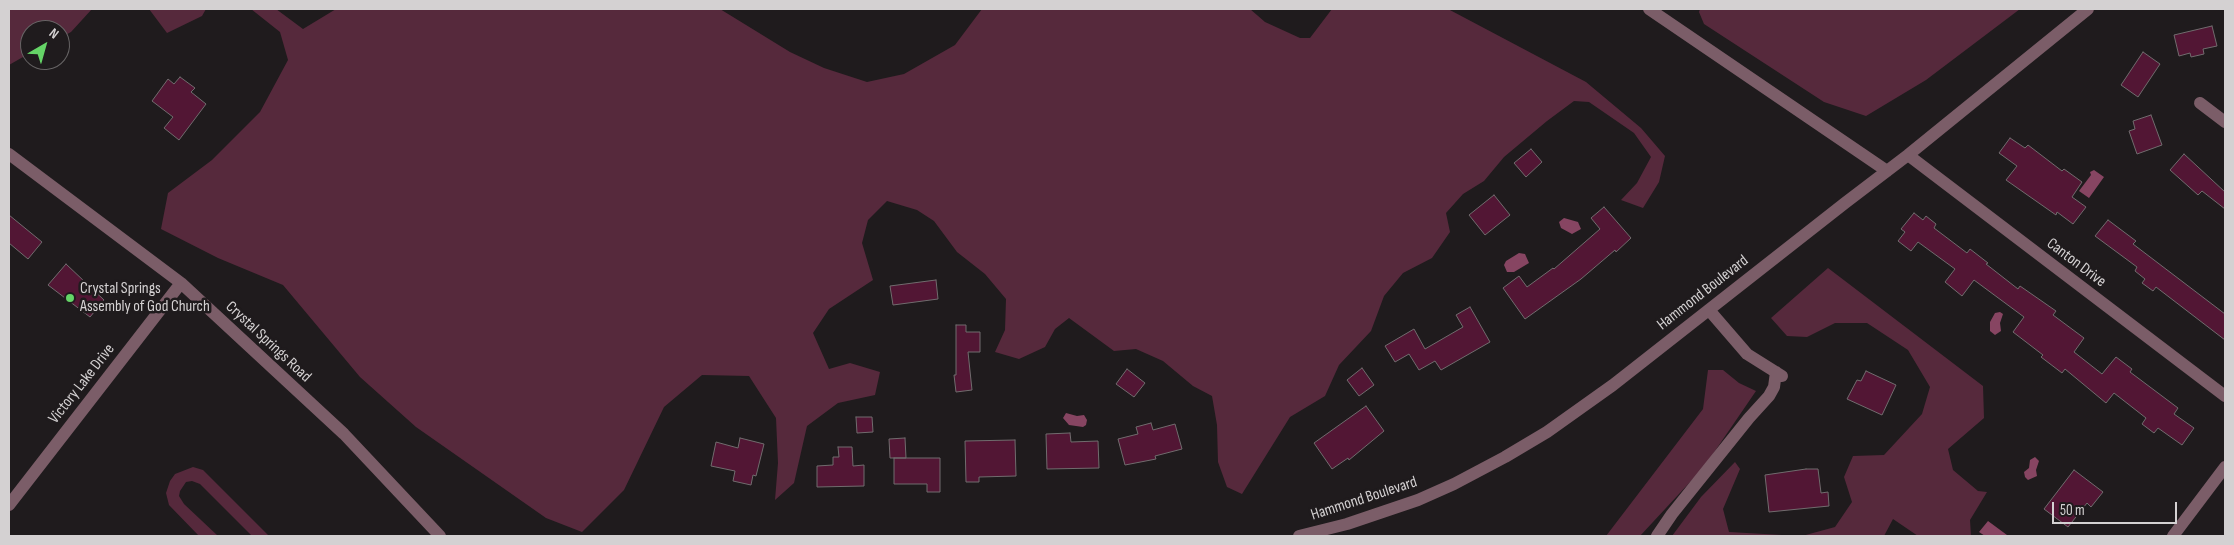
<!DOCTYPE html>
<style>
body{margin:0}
#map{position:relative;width:2234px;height:545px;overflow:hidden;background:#1f1b1d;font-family:"Sofia Sans Condensed",sans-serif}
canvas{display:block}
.frame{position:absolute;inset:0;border:10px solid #d4d1d2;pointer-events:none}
.north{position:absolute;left:20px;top:20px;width:50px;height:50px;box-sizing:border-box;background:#1f1b1d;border:1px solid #676465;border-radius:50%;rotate:38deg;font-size:14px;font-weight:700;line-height:20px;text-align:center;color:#d4d1d2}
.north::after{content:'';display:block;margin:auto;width:18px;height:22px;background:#65d467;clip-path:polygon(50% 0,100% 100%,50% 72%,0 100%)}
.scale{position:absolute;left:2052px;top:502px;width:125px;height:22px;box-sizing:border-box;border:2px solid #d4d1d2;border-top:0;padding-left:6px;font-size:15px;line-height:18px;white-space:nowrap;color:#d4d1d2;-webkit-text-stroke:4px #1f1b1d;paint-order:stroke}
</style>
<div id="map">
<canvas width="2234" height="545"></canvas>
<div class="frame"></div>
<div class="north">N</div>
<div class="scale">50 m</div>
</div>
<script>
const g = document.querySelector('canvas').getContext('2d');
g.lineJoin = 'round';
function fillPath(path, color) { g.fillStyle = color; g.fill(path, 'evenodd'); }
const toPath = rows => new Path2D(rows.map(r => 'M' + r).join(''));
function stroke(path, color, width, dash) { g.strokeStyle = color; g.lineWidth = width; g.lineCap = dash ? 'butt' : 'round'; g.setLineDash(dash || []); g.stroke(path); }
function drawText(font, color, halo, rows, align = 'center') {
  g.font = font + ' "Sofia Sans Condensed",sans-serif'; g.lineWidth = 5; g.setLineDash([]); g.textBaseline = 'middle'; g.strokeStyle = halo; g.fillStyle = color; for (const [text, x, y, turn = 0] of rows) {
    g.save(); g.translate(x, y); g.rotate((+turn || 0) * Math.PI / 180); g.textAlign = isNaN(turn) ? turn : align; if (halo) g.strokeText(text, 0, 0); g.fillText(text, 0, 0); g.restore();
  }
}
const green = toPath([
 [9,9,92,9,71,32,60,38,60,30,30,30,30,53,9,65],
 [149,9,206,9,202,16,167,33],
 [251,9,276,9,303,29,336,9,720,9,790,52,824,68,867,82,904,74,955,45,982,9,1250,9,1265,22,1300,38,1310,38,1332,9,1448,9,1586,82,1641,128,1665,156,1659,182,1643,208,1621,200,1637,183,1651,157,1634,133,1589,102,1574,101,1547,121,1504,157,1484,181,1463,194,1446,213,1450,232,1432,258,1403,273,1384,296,1371,331,1339,365,1325,396,1290,417,1242,494,1227,487,1218,462,1217,425,1212,396,1193,386,1163,361,1136,349,1114,351,1069,318,1055,329,1045,347,1019,359,995,352,1005,330,1006,299,985,274,957,252,934,221,917,210,887,201,868,220,862,243,873,280,829,309,813,333,829,369,850,363,880,372,875,395,838,403,807,426,794,483,775,500,778,463,776,418,749,376,702,375,664,407,624,490,582,532,546,518,416,427,360,377,283,285,218,258,161,229,168,193,212,160,260,112,288,60,280,32],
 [1700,9,2020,9,1926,80,1866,116,1824,102,1704,24,1699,12],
 [1828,268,1983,386,1984,418,1948,449,1953,470,1978,491,1987,492,1970,520,1971,536,1918,536,1893,519,1884,536,1802,536,1835,527,1852,502,1844,477,1853,456,1884,455,1922,414,1930,387,1908,350,1867,323,1835,323,1807,337,1787,336,1771,318],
 [1708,370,1723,370,1739,383,1756,391,1704,467,1640,536,1606,536,1703,409],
 [1735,462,1740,469,1723,509,1729,532,1800,536,1672,536,1701,497],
 [193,467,203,470,269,536,252,536,200,484,192,481,186,482,180,491,179,496,184,504,218,536,199,536,169,505,166,493,170,481,175,474]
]);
const water = toPath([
 [2094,170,2104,177,2089,198,2079,191,2091,175,2090,172],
 [1564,218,1578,222,1581,229,1572,234,1561,228,1559,222],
 [1519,253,1525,254,1529,263,1514,272,1507,272,1504,265,1506,261],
 [2000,312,2003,314,2000,323,2001,331,1995,335,1990,331,1990,322,1995,313],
 [1066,413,1077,416,1084,415,1087,420,1086,425,1083,427,1069,425,1063,418],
 [2035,457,2039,461,2036,470,2037,476,2028,480,2025,477,2024,472,2029,468,2030,460],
 [1988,521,2007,535,2006,536,1985,536,1979,532]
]);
const building = toPath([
 [2212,26,2217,46,2203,49,2204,54,2191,57,2190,53,2179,56,2174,35,2212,26],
 [2143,52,2160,64,2138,97,2121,85,2143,52],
 [180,77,195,88,191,92,206,104,179,140,164,128,173,117,152,101,168,79,174,84,180,77],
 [2151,115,2162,145,2137,154,2129,131,2135,129,2133,121,2151,115],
 [2010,138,2025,148,2028,145,2062,171,2064,169,2082,182,2072,197,2086,207,2073,224,2057,212,2056,215,2006,180,2017,166,1999,153,2010,138],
 [1531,149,1542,162,1526,177,1514,163,1531,149],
 [2184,154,2225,192,2225,209,2202,191,2198,195,2170,170,2184,154],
 [1494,195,1510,215,1485,235,1469,215,1494,195],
 [1604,207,1631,238,1616,252,1615,250,1581,279,1525,319,1503,288,1519,276,1527,287,1553,268,1554,269,1600,229,1591,218,1604,207],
 [1914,213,1923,220,1926,216,1936,224,1934,228,1967,253,1970,249,1988,263,1986,264,2018,289,2020,286,2056,311,2053,315,2084,338,2074,352,2102,374,2116,357,2132,369,2130,372,2178,408,2174,414,2194,428,2182,445,2158,428,2154,433,2142,424,2146,418,2114,393,2106,403,2065,369,2062,373,2041,357,2043,355,2013,332,2024,317,1974,280,1962,296,1945,282,1955,269,1918,242,1911,251,1898,241,1905,232,1901,229,1914,213],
 [9,215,42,242,28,259,9,243,9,215],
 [2108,220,2136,241,2133,244,2225,314,2225,340,2156,287,2153,291,2142,283,2145,279,2135,271,2137,267,2095,236,2108,220],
 [66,264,104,300,90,317,48,285,66,264],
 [936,280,938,299,893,305,890,286,936,280],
 [1470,307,1490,342,1441,370,1435,361,1419,370,1409,354,1395,362,1385,346,1414,329,1425,349,1463,327,1456,315,1470,307],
 [956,325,966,325,966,332,980,332,980,352,968,352,972,390,956,392,954,375,956,375,956,325],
 [1362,368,1374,385,1359,396,1347,380,1362,368],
 [1127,369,1145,383,1134,397,1116,384,1127,369],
 [1866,371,1896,385,1882,415,1847,399,1857,380,1861,381,1866,371],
 [1366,406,1384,431,1349,460,1348,458,1332,469,1314,443,1366,406],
 [856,417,872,417,873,432,857,433,856,417],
 [1151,423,1153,430,1175,424,1182,449,1155,456,1156,459,1125,465,1118,439,1138,434,1136,427,1151,423],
 [1070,433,1071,442,1098,441,1099,468,1047,469,1046,434,1070,433],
 [740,438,764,444,756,476,753,475,751,485,733,481,735,471,711,466,716,442,738,448,740,438],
 [905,438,906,458,890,458,889,439,905,438],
 [1015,440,1016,476,979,477,979,482,966,482,965,441,1015,440],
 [838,447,852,447,853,466,864,465,864,486,817,487,817,466,833,465,833,457,839,457,838,447],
 [894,458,940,458,940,492,927,492,927,484,894,484,894,458],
 [1806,469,1818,469,1821,493,1828,492,1829,506,1769,512,1765,475,1806,469],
 [2074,470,2103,492,2091,507,2087,503,2068,527,2044,509,2074,470]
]);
const minor = toPath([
 [1649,9,1887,171],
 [2200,103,2225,122],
 [9,154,181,283,344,434,440,536],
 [1908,155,2225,396],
 [1709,310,1747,354,1782,376],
 [9,505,181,283],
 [1299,536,1347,524,1418,500,1454,484,1505,457,1547,432,1613,385,1845,203,1908,155,2088,9],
 [1657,536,1672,514,1749,418,1769,396,1774,387,1776,372],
 [2173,536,2225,467]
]);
const markers = [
 [70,298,5,"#65d467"]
];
const streetNames = [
 ["Canton Drive",2076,263,37],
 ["Hammond Boulevard",1703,293,-38],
 ["Crystal Springs Road",268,342,43],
 ["Victory Lake Drive",82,384,-52],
 ["Hammond Boulevard",1364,499,-18]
];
const poiNames = [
 ["Crystal Springs",80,289],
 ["Assembly of God Church",80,307]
];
fillPath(green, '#56293c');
fillPath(water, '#874562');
fillPath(building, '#521634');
stroke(building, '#716c6e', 1);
stroke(minor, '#7b5d68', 12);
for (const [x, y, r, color] of markers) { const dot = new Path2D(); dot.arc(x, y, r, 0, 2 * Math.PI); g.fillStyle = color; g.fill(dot); stroke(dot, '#1f1b1d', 2); }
drawText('16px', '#d4d1d2', '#1f1b1d', streetNames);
drawText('16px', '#d4d1d2', '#1f1b1d', poiNames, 'left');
</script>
